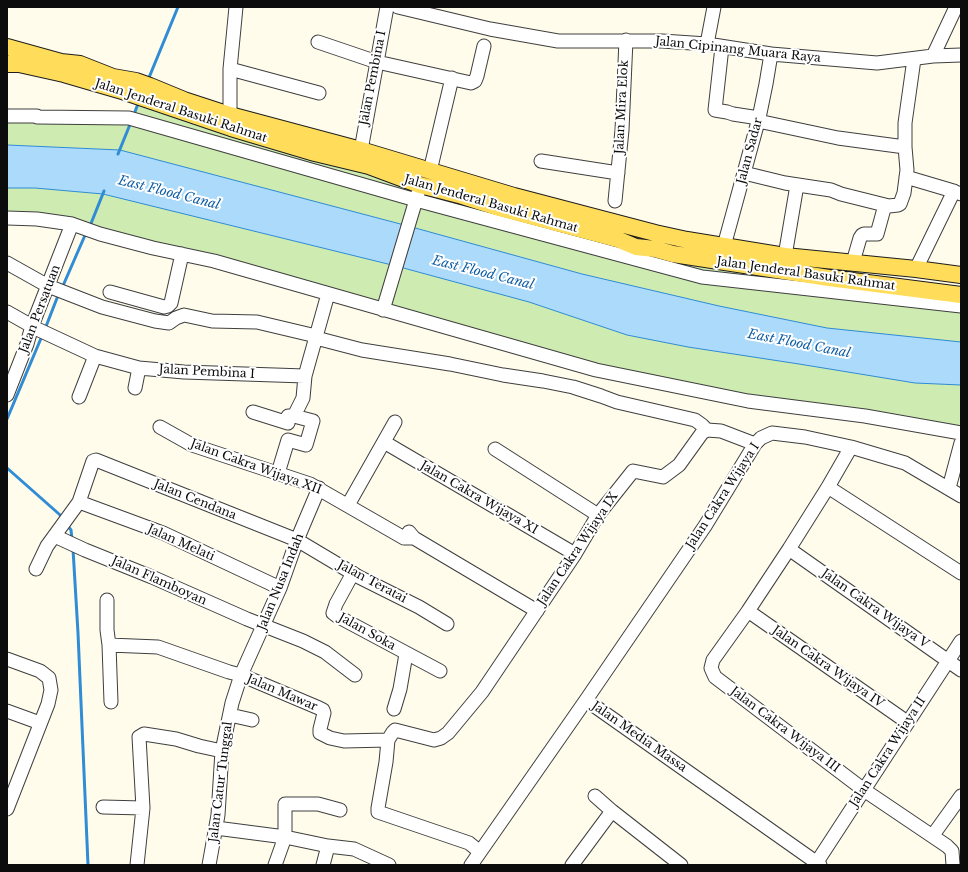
<!DOCTYPE html>
<style>
body{margin:0}
#map{position:relative;width:968px;height:872px;overflow:hidden;background:#fffceb;font-family:"Libre Baskerville",serif}
canvas{display:block}
.frame{position:absolute;inset:0;border:8px solid #0c0c0c;pointer-events:none}
</style>
<div id="map">
<canvas width="968" height="872"></canvas>
<div class="frame"></div>
</div>
<script>
const g = document.querySelector('canvas').getContext('2d');
g.lineJoin = 'round';
function fillPath(path, color) { g.fillStyle = color; g.fill(path, 'evenodd'); }
const toPath = rows => new Path2D(rows.map(r => 'M' + r).join(''));
function stroke(path, color, width, dash) { g.strokeStyle = color; g.lineWidth = width; g.lineCap = dash ? 'butt' : 'round'; g.setLineDash(dash || []); g.stroke(path); }
function drawText(font, color, halo, rows, align = 'center') {
  g.font = font + ' "Libre Baskerville",serif'; g.lineWidth = 4; g.setLineDash([]); g.textBaseline = 'middle'; g.strokeStyle = halo; g.fillStyle = color; for (const [text, x, y, turn = 0] of rows) {
    g.save(); g.translate(x, y); g.rotate((+turn || 0) * Math.PI / 180); g.textAlign = isNaN(turn) ? turn : align; if (halo) g.strokeText(text, 0, 0); g.fillText(text, 0, 0); g.restore();
  }
}
const green = toPath([
 [141,97,617,239,961,295,961,433,678,387,214,261,7,216,7,116,133,118]
]);
const water = toPath([
 [7,145,120,150,408,226,582,274,719,306,827,328,961,342,961,385,915,383,799,364,688,347,627,335,529,302,396,266,103,194,35,188,7,188,7,145]
]);
const stream = toPath([
 [148,80,178,7],
 [133,117,139,101],
 [118,154,131,122],
 [90,226,104,191],
 [62,288,86,233],
 [45,329,59,293],
 [7,419,42,336],
 [7,468,59,514,63,518],
 [67,525,71,530,72,540],
 [73,549,78,633,88,865]
]);
const minor = toPath([
 [398,7,490,29,558,41,662,41,707,44,771,54,877,63,933,56,961,55],
 [318,42,377,62,471,83,475,81,477,76,484,46],
 [707,44,714,7],
 [722,47,715,110,727,112,733,114,759,118],
 [933,56,956,7],
 [230,69,319,93],
 [230,115,230,69,236,7],
 [7,116,37,116],
 [37,117,129,118,416,200,702,277,961,306],
 [758,121,838,138,905,147],
 [361,150,387,7],
 [541,161,618,173],
 [430,171,452,78],
 [744,173,785,183,831,190,841,194,889,206,898,205,900,204,904,193,907,170,905,147,905,123,914,59],
 [906,177,950,190,961,194],
 [615,201,622,130,626,40],
 [7,218,37,219,72,224,100,234,153,248,214,261,596,370,748,401,865,416,961,433],
 [724,246,759,118,766,84,771,54],
 [785,256,797,185],
 [853,262,860,238,862,235,864,234,877,234,885,205],
 [7,263,48,286,102,307,155,321,169,323,176,318,184,315,212,321,257,322,316,336],
 [916,269,954,191],
 [110,292,164,307,168,306,171,303,182,254],
 [383,310,418,193],
 [7,312,37,329,95,356,139,368,184,372,305,376,328,294],
 [316,338,362,350,450,364,503,375,543,381,573,387,601,396,617,402,695,420,702,425,707,430],
 [135,388,139,368],
 [7,395,27,344,32,326,72,224],
 [79,397,95,356],
 [253,412,288,423,288,416,294,416],
 [160,427,192,445,310,484,404,538,414,538],
 [384,442,575,554],
 [851,447,828,487,789,549,748,611,713,660,711,668,715,677,864,790,947,846,952,851,953,865],
 [495,449,598,515],
 [278,473,288,440,306,445,313,421,294,416,303,398,305,376],
 [828,487,961,573],
 [949,488,961,443],
 [79,502,163,533,280,588],
 [348,505,395,422],
 [409,532,414,538,537,611],
 [55,535,59,538,85,550,152,577,247,619,303,641,325,652,355,675],
 [789,549,961,670],
 [36,569,47,546,79,502,93,461,96,460,297,540,359,577,419,607,447,624],
 [353,573,336,604,333,613,337,616,440,671],
 [107,600,107,630,109,645,158,647,229,672,241,675,319,708,323,710,324,713,320,729,320,733,330,738,344,741,388,740],
 [748,611,907,722],
 [109,645,111,702],
 [7,659,40,671,49,678,51,690,48,704,7,809],
 [586,700,820,865],
 [394,709,400,689,406,654],
 [7,711,40,723],
 [230,715,252,720],
 [595,796,612,811,681,865],
 [103,807,143,808],
 [216,828,285,837,328,846,354,849,389,865],
 [933,835,961,796],
 [480,852,469,843,378,812,378,808,386,762,388,740,393,732,395,730,434,740,441,738,448,733,482,692,575,554,598,515,633,471,663,477,679,465,702,433,707,430,721,431,755,444],
 [137,865,143,808,139,737,144,734,176,739,199,746,222,751],
 [209,865,218,815,222,751,232,703,241,675,280,588,297,540,319,488],
 [275,865,285,837,285,804,318,804,340,810],
 [323,865,328,846],
 [471,865,586,700,705,526,755,444,761,438,772,433,805,437,851,447,905,463,961,496],
 [572,865,612,811],
 [815,865,961,641]
]);
const major = toPath([
 [7,47,61,62,80,64,113,77,136,81,150,86,184,100,230,115,361,150,514,196,655,233,687,240,785,256,916,269,961,275],
 [7,64,19,64,64,74,119,90,231,128,315,153,369,166,420,185,459,195,496,207,617,239,636,247,655,249,673,254,829,278,961,295]
]);
const streetNames = [
 ["Jalan Cipinang Muara Raya",738,50,6],
 ["Jalan Pembina I",373,78,-79],
 ["Jalan Mira Elok",622,107,-87],
 ["Jalan Jenderal Basuki Rahmat",181,111,18],
 ["Jalan Sadar",750,151,-75],
 ["Jalan Jenderal Basuki Rahmat",491,204,16],
 ["Jalan Jenderal Basuki Rahmat",806,274,8],
 ["Jalan Persatuan",40,309,-69],
 ["Jalan Pembina I",207,372,3],
 ["Jalan Cakra Wijaya XII",256,467,20],
 ["Jalan Cakra Wijaya I",723,496,-57],
 ["Jalan Cakra Wijaya XI",479,498,30],
 ["Jalan Cendana",195,500,22],
 ["Jalan Melati",181,543,24],
 ["Jalan Cakra Wijaya IX",578,549,-56],
 ["Jalan Flamboyan",159,581,24],
 ["Jalan Nusa Indah",281,582,-68],
 ["Jalan Teratai",372,582,28],
 ["Jalan Cakra Wijaya V",875,609,35],
 ["Jalan Soka",367,632,29],
 ["Jalan Cakra Wijaya IV",828,667,35],
 ["Jalan Mawar",282,693,23],
 ["Jalan Cakra Wijaya III",785,730,37],
 ["Jalan Media Massa",639,737,35],
 ["Jalan Cakra Wijaya II",888,752,-57],
 ["Jalan Catur Tunggal",221,782,-83]
];
const waterNames = [
 ["East Flood Canal",169,193,14],
 ["East Flood Canal",483,273,14],
 ["East Flood Canal",799,344,11]
];
fillPath(green, '#ceebb2');
fillPath(water, '#acdafa');
stroke(water, '#2f8cd5', 1);
stroke(stream, '#2f8cd5', 3);
stroke(minor, '#3f3f3f', 15);
stroke(major, '#1d1d1d', 18);
stroke(minor, '#fff', 13);
stroke(major, '#ffdd5b', 16);
drawText('12px', '#0c0c0c', '#fff', streetNames);
drawText('italic 13px', '#0e5da5', '#fff', waterNames);
</script>
